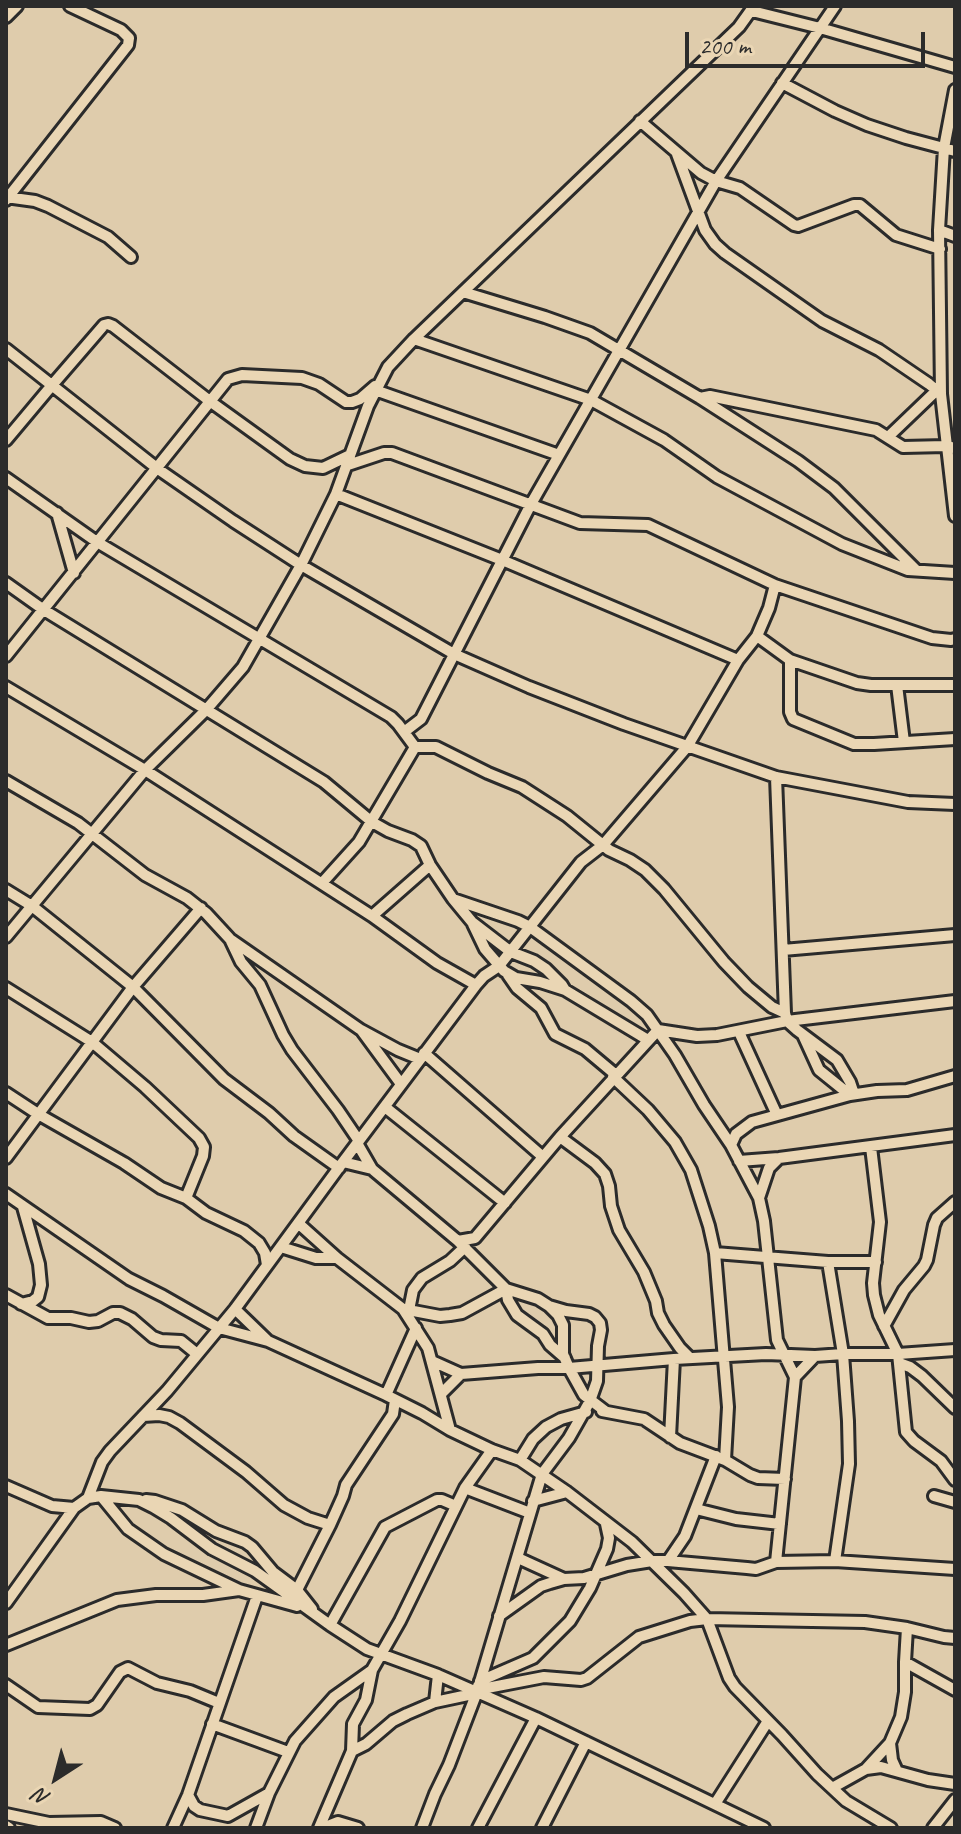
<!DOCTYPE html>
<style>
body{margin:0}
#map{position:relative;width:961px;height:1834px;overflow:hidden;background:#dfccac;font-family:Caveat,sans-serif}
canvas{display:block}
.frame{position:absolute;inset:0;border:8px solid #2b2b2b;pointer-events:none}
.north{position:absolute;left:16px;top:1738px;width:80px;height:80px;-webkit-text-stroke:6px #ead6b4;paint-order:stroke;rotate:216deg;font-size:22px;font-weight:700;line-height:32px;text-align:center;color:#2b2b2b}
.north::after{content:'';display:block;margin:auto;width:28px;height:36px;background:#2b2b2b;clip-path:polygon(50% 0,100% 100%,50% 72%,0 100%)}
.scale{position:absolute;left:685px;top:32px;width:240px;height:36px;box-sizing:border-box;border:4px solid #2b2b2b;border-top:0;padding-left:10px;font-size:24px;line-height:28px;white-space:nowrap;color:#2b2b2b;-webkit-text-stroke:6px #ead6b4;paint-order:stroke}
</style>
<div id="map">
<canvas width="961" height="1834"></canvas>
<div class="frame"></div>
<div class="north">N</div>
<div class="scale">200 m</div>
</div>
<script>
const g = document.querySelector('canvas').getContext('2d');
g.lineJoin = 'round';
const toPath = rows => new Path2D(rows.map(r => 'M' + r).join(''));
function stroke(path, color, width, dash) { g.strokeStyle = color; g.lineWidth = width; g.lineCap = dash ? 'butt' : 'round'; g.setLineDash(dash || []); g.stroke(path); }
const minor = toPath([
 [752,11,820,28,955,67],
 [6,17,17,6],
 [782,83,835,111,867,125,906,138,955,151],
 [955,90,944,148,939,230,941,394,955,516],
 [640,121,701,173,716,181,740,188,794,225,798,226,854,205,860,205,896,235,940,249],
 [677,154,705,230,715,244,725,253,822,321,879,350,929,384,941,394],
 [6,197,35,201,48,206,108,237,131,257],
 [6,200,128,45,129,38,121,30,70,6],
 [939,230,955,236],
 [463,292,545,317,590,333,700,398,798,461,834,488,916,570],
 [414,339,591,400,664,440,717,477,842,544,908,570,955,573],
 [6,349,158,469,233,521,301,565,454,654,529,687,624,724,776,777,908,802,955,804],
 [375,390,559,455],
 [700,398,710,396,876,430,903,447,946,446,955,448],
 [888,437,937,390],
 [6,440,53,384,104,325,108,324,113,326,211,402,290,459,305,466,323,468,350,455],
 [348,465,384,453,392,453,580,523,648,525,775,585,932,638,951,640,955,639],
 [6,478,97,542,391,717,398,724,415,747],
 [336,494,502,560,738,660],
 [57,513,74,573],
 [6,583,44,610,324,782,372,822,388,831,412,840,421,846,430,865,453,899,472,922,511,952,534,961,546,969,562,985,565,990],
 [757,636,790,660,857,683,871,685,955,685],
 [6,656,228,379,242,375,302,378,319,384,346,402,352,402,360,399,375,386],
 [790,660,790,712,793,719,854,744,874,744,955,739],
 [897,685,904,742],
 [6,687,145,770,372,916,437,963,476,985],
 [404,732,421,719,531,504,716,181,835,6],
 [776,777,785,1013,787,1021,797,1030,837,1060,850,1082,854,1094],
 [6,781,78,823,145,875,187,898,206,913,230,939,361,1030,398,1050,420,1059],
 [322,883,359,842,415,747,436,747,488,773,522,787,567,816,609,850,630,860,645,870,664,889,724,962,748,987,772,1007,785,1013],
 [6,890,32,906,133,987,224,1079,269,1113,294,1136,339,1168],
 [453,899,518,921,530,927,631,1001,647,1015,675,1055,704,1105,731,1145,759,1198,764,1221,777,1340,795,1377,776,1562],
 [372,916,430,865],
 [473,924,485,949,504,971,516,978,540,982,565,990,648,1040],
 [6,937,145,770,206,710,243,667,301,565,336,494,368,406,388,367,414,339,739,27,754,6],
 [231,941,241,962,260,985,283,1035,292,1050,338,1110,359,1141],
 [783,950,955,935],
 [508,975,517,988,541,1008,555,1034,585,1049,616,1075],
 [6,988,92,1042,145,1087,199,1138,204,1147,203,1156,186,1198],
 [658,1030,697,1036,717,1035,787,1021,955,1001],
 [362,1031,401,1084],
 [739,1032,777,1115],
 [803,1035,819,1070,850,1095],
 [424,1053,543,1157],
 [613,1077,648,1110,675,1142,691,1170,709,1226,715,1253,728,1407,725,1460],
 [6,1093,38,1114,124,1163,161,1188,186,1198,206,1213,244,1231,259,1243,265,1253,267,1265],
 [385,1107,505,1203],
 [560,1137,595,1163,605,1174,609,1186,611,1206,619,1230,644,1272,656,1301,658,1313,664,1325,680,1348,690,1358],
 [357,1143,372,1169,458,1241,506,1289,538,1299,549,1306,558,1315,563,1325,563,1354,569,1368,584,1395,605,1411],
 [731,1145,736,1134,752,1122,850,1095,877,1091,907,1090,955,1076],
 [871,1147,880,1222,873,1283,874,1295,879,1315,898,1354,906,1432,914,1441,941,1461,955,1480],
 [6,1158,133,987,201,908],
 [739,1161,779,1158,955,1135],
 [343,1162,372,1169],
 [6,1194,129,1279,163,1296,219,1328,268,1341,386,1395,422,1413,450,1430,492,1450,520,1460,567,1492,632,1542,684,1593,707,1619,729,1678,735,1687,782,1735,817,1774,846,1801,891,1828],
 [759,1198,769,1168,779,1158],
 [298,1223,337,1258,403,1309,428,1348,450,1430],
 [458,1241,475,1238,560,1137,658,1030],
 [281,1247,316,1258,337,1258],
 [715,1253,828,1262,876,1262],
 [828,1262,843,1354,848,1421,849,1464,835,1561],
 [506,1289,508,1300,517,1315,543,1334,550,1345,565,1358],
 [6,1295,48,1318,71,1318,89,1322,98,1321,113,1313,120,1313,132,1319,153,1337,161,1340,181,1341,197,1354],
 [21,1304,33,1301,38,1297,41,1285,39,1264,23,1207],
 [235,1309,267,1340],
 [403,1309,440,1316,450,1315,462,1313,506,1289],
 [409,1310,413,1290,422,1278,450,1261,465,1247],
 [884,1326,904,1290,924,1266,927,1260,934,1225,937,1218,955,1202],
 [432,1361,461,1374,538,1368,569,1368,674,1359,766,1354,815,1356,843,1354,898,1354,955,1350],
 [899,1363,910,1367,922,1376,955,1408],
 [795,1377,815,1356],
 [441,1394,461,1374],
 [386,1395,416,1328],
 [602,1411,644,1419,680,1443,725,1460,750,1475,758,1478,785,1479],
 [143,1416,159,1415,169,1417,180,1423,246,1472,284,1505,308,1518,330,1525],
 [670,1437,674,1359],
 [520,1460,533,1439,546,1427,561,1419,586,1412],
 [6,1486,52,1506,74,1508],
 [465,1488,530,1513],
 [101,1496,128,1529,164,1554,239,1590,297,1606],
 [934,1496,955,1502],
 [88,1498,102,1462,110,1451,167,1391,235,1309,343,1162,476,985,484,976,499,966,581,862,603,845,687,747,738,660,757,636,769,608,775,585],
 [146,1500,155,1501,182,1510,216,1531,245,1542,252,1547,273,1572,297,1590,312,1609],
 [533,1501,567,1492],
 [696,1509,736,1519,780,1524],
 [518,1558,564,1579],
 [668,1561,685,1536,716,1456],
 [297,1590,330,1525,343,1496,346,1485,393,1414,395,1400],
 [6,1603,74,1508,88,1498,101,1496,139,1500,153,1507,171,1518,212,1549,255,1571,330,1625,367,1649,438,1675,536,1718,764,1828],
 [499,1616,541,1586,550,1583,564,1579,584,1578,627,1565,652,1561,668,1561,747,1568,756,1569,776,1562,835,1561,955,1569],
 [330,1625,385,1527,437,1500,442,1500,456,1506],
 [907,1628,905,1662,955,1690],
 [6,1645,117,1600,156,1595,203,1595,239,1590],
 [480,1681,533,1658,570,1621,590,1588,607,1549,609,1538,606,1524],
 [6,1685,38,1707,90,1709,97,1705,120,1672,128,1668,157,1683,190,1691,219,1703],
 [478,1686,487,1688,544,1677,581,1680,587,1678,639,1637,690,1621,707,1619,865,1622,907,1628,944,1637,955,1638],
 [435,1702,438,1675],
 [212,1724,288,1752],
 [890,1743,892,1760,897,1771],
 [352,1751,366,1744,393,1721,407,1714,435,1702,468,1695,473,1690],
 [866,1769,881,1767,928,1780,955,1784],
 [832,1788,866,1769,890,1743,901,1717,905,1692,905,1662],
 [188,1795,194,1806,200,1810,228,1816,269,1793],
 [715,1804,768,1721],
 [6,1814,49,1823,101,1822,115,1828],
 [6,1826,9,1828],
 [173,1828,188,1795,257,1596],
 [256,1828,269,1793,295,1741,334,1697,372,1670],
 [319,1828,352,1751,353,1724,366,1700,372,1670,400,1621,465,1488,492,1450],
 [323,1828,338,1822,358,1828],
 [422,1828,435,1794,449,1765,477,1692,542,1474,569,1438,590,1401,597,1381,598,1346,601,1330,600,1323,595,1317,589,1314,566,1311,549,1306],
 [478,1828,536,1718],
 [542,1828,586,1742],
 [933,1828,955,1800]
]);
stroke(minor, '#2b2b2b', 16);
stroke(minor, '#ead6b4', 10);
</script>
